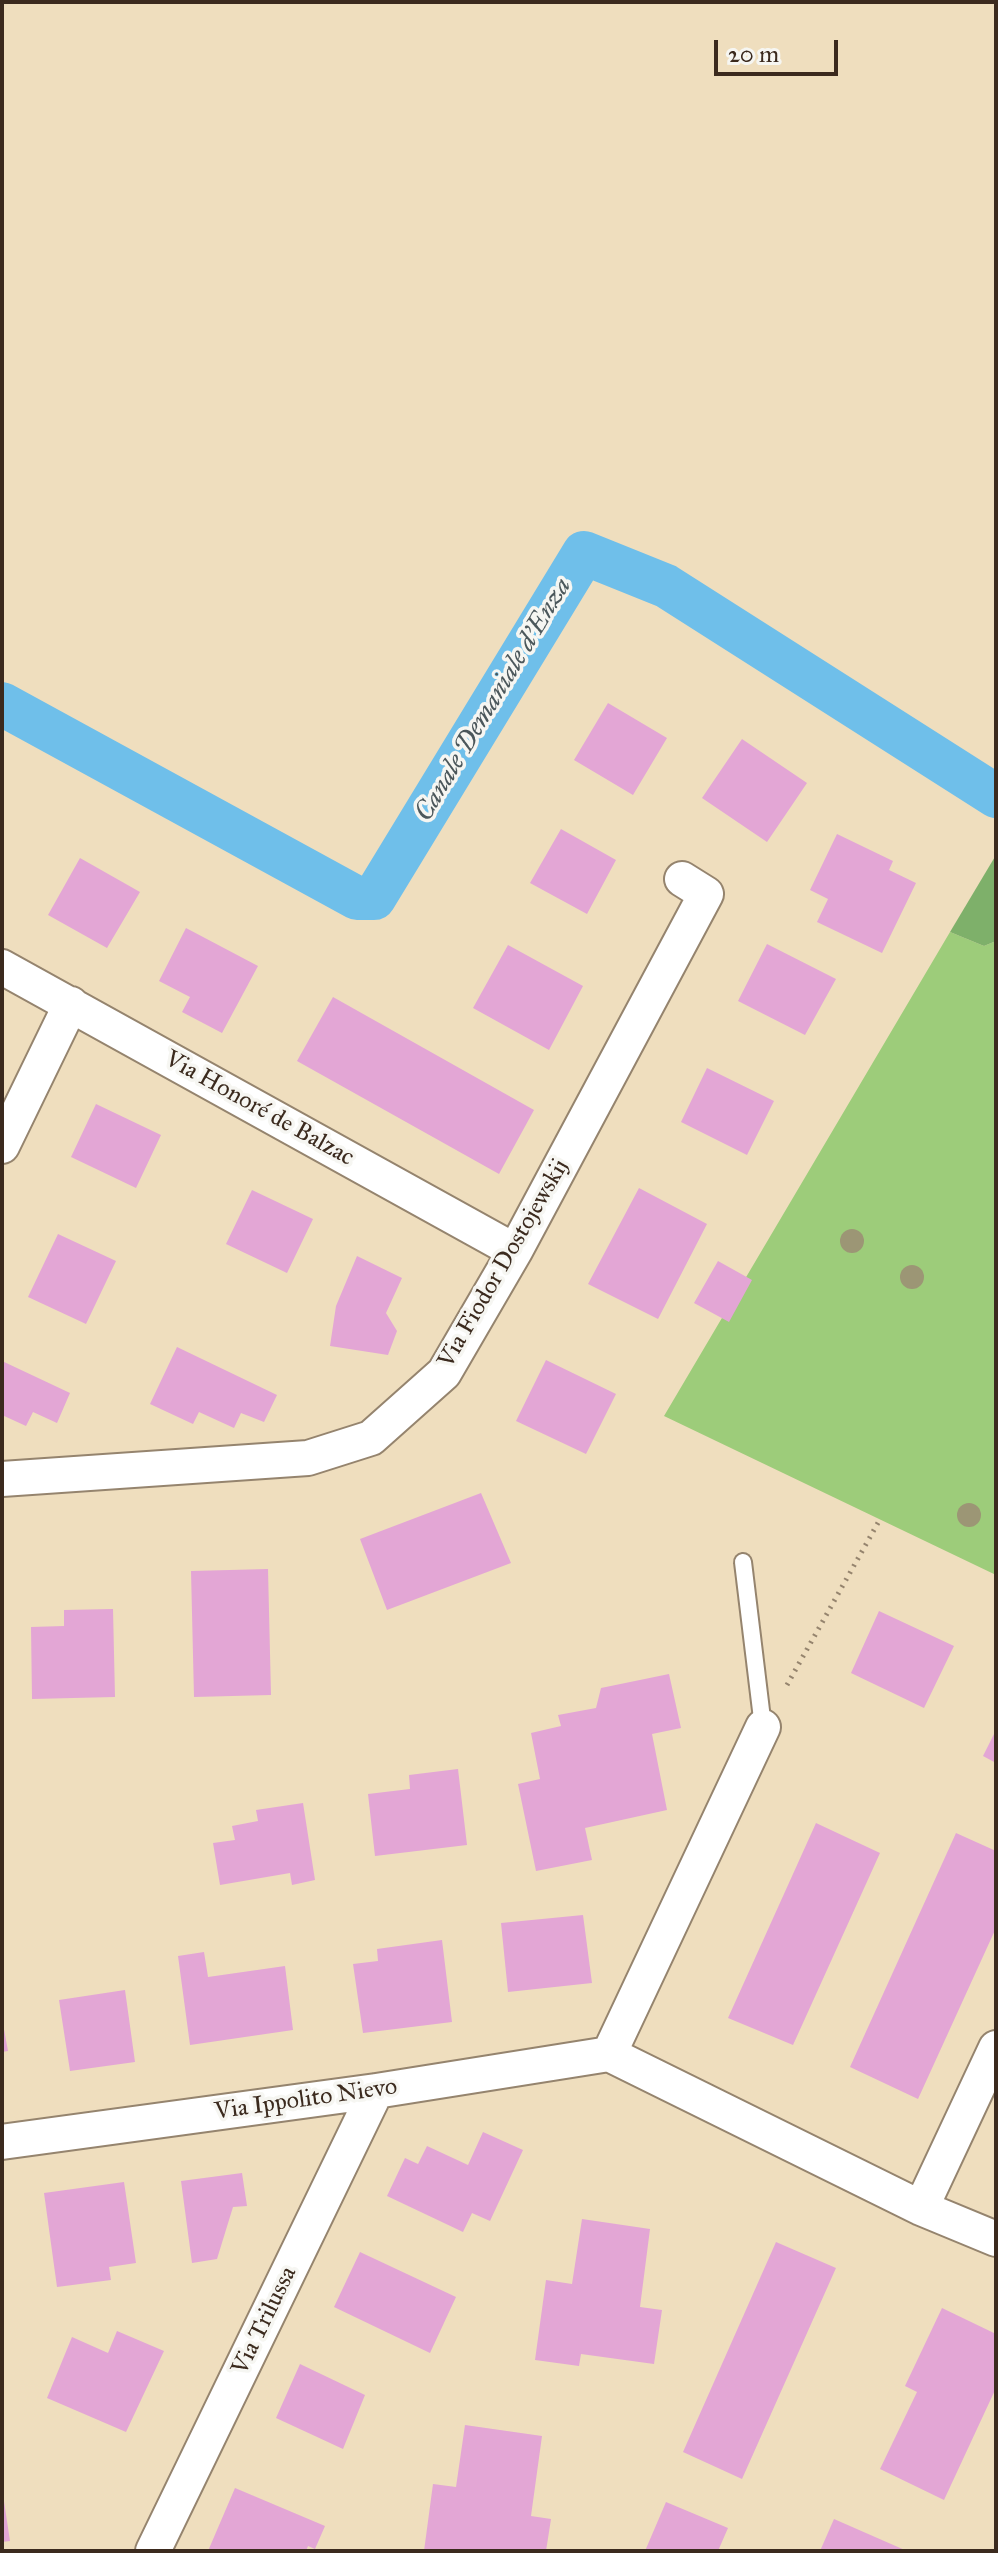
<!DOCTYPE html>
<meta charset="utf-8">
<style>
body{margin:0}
#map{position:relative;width:998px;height:2553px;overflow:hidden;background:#efdebe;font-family:"IM FELL Great Primer",serif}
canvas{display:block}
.frame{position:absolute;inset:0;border:4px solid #3b2a1e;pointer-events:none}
.scale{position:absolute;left:714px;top:40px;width:124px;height:36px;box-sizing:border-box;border:4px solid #3b2a1e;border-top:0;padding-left:10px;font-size:24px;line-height:28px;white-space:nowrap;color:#3b2a1e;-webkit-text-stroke:6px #f6f6f2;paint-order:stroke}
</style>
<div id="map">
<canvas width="998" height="2553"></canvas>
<div class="frame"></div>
<div class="scale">20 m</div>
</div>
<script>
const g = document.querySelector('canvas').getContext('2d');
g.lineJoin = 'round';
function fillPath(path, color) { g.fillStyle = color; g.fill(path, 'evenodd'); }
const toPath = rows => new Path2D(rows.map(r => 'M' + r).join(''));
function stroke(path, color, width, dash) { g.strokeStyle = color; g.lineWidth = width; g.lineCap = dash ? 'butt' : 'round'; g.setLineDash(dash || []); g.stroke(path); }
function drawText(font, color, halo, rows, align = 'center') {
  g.font = font + ' "IM FELL Great Primer",serif'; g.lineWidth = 7; g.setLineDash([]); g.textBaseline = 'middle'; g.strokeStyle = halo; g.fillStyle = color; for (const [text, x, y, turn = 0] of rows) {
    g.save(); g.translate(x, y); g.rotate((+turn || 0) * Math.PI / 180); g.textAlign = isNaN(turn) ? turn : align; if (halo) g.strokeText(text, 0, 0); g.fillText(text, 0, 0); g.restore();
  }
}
const green = toPath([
 [950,932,984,946,996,941,996,1575,664,1416]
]);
const forest = toPath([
 [996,855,996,941,984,946,950,932]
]);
const canal = toPath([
 [2,704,357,898,374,898,584,553,666,586,996,796]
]);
const building = toPath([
 [608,703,667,738,633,795,574,760],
 [742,739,807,783,767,842,702,798],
 [561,829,616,860,587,914,530,883],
 [837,834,893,861,889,870,916,883,882,953,817,922,828,899,810,890],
 [80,858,140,892,107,948,48,915],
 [186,928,258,966,222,1033,182,1012,190,997,159,981],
 [767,944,836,979,805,1035,738,1001],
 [508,945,583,986,549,1050,473,1008],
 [333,997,534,1110,499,1174,297,1061],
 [707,1068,774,1101,747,1155,681,1122],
 [96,1104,161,1135,136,1188,71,1157],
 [639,1188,707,1224,658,1319,588,1284],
 [252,1190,313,1219,287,1273,226,1244],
 [58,1234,116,1261,86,1324,28,1297],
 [357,1256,402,1278,386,1313,397,1331,388,1355,330,1346,336,1306],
 [718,1261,752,1280,729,1322,694,1303],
 [177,1347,277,1395,264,1422,241,1413,234,1428,199,1412,193,1424,150,1404],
 [546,1360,616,1394,586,1454,516,1421],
 [2,1361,70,1393,57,1423,33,1412,26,1426,2,1415],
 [481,1493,511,1563,387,1610,360,1539],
 [268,1569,271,1695,194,1697,191,1571],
 [113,1609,115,1697,32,1699,31,1627,64,1626,64,1610],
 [879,1611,954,1646,924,1708,851,1673],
 [669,1674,681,1728,652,1734,667,1810,585,1828,592,1860,536,1871,518,1784,540,1779,531,1733,561,1726,558,1715,596,1708,601,1688],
 [996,1730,996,1763,983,1756],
 [458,1769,467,1845,375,1856,368,1794,410,1789,409,1775],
 [303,1803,315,1880,292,1885,290,1873,220,1885,213,1843,235,1840,232,1826,258,1821,256,1810],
 [816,1823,880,1853,793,2045,728,2018],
 [956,1833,996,1851,996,1928,918,2099,850,2067],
 [583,1915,592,1983,508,1992,501,1923],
 [442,1940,452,2022,363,2033,353,1964,378,1961,377,1949],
 [204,1952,208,1977,285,1966,293,2030,190,2045,178,1956],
 [125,1990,135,2062,70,2071,59,2000],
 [2,2018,8,2051,2,2052],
 [483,2132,523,2150,490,2221,472,2213,463,2232,387,2196,405,2158,418,2164,427,2146,468,2165],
 [242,2173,247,2206,233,2207,217,2259,192,2263,181,2181],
 [124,2182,136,2263,109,2267,111,2280,57,2287,44,2193],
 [582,2219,650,2229,640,2307,662,2310,654,2364,581,2354,579,2366,535,2360,546,2280,572,2284],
 [776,2242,836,2268,742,2479,683,2452],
 [360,2252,456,2297,430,2353,334,2307],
 [942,2308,996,2334,996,2388,944,2500,880,2469,917,2392,905,2386],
 [117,2331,164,2351,126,2432,47,2398,72,2337,108,2353],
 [300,2364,365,2395,343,2449,276,2418],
 [465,2425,542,2436,531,2516,551,2519,546,2551,424,2551,433,2484,456,2487],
 [2,2488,10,2541,2,2542],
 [235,2488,325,2526,315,2549,308,2546,306,2551,208,2551],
 [666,2502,728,2528,718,2551,645,2551],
 [834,2519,907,2551,820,2551]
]);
const path = toPath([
 [787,1685,879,1521]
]);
const lane = toPath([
 [743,1562,763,1727]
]);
const street = toPath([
 [2,967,515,1251],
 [2,1146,71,1004],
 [2,1479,308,1458,371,1438,444,1373,515,1251,706,894,682,879],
 [609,2054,763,1727],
 [2,2142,376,2091,609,2054,921,2208,996,2239],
 [921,2208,996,2048],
 [153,2551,376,2091]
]);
const trees = [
 [852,1241],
 [912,1277],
 [969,1515]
];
const streetNames = [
 ["Via Honoré de Balzac",259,1109,29],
 ["Via Fiodor Dostojewskij",504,1264,-60],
 ["Via Ippolito Nievo",306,2100,-8],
 ["Via Trilussa",265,2321,-64]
];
const waterNames = [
 ["Canale Demaniale d'Enza",494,700,-59]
];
fillPath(green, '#9dcc7a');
fillPath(forest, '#7eb06a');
stroke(canal, '#6fbfea', 44);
fillPath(building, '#e3a6d5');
stroke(lane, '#95846e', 20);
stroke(street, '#95846e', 38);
stroke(path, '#95846e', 5, [2, 6]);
stroke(lane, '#fff', 16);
stroke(street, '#fff', 34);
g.fillStyle = '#9c9675';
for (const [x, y] of trees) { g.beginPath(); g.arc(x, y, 12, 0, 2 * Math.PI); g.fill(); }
drawText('24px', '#3b2a1e', '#f6f6f2', streetNames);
drawText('italic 26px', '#4b575b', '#f6f6f2', waterNames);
</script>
